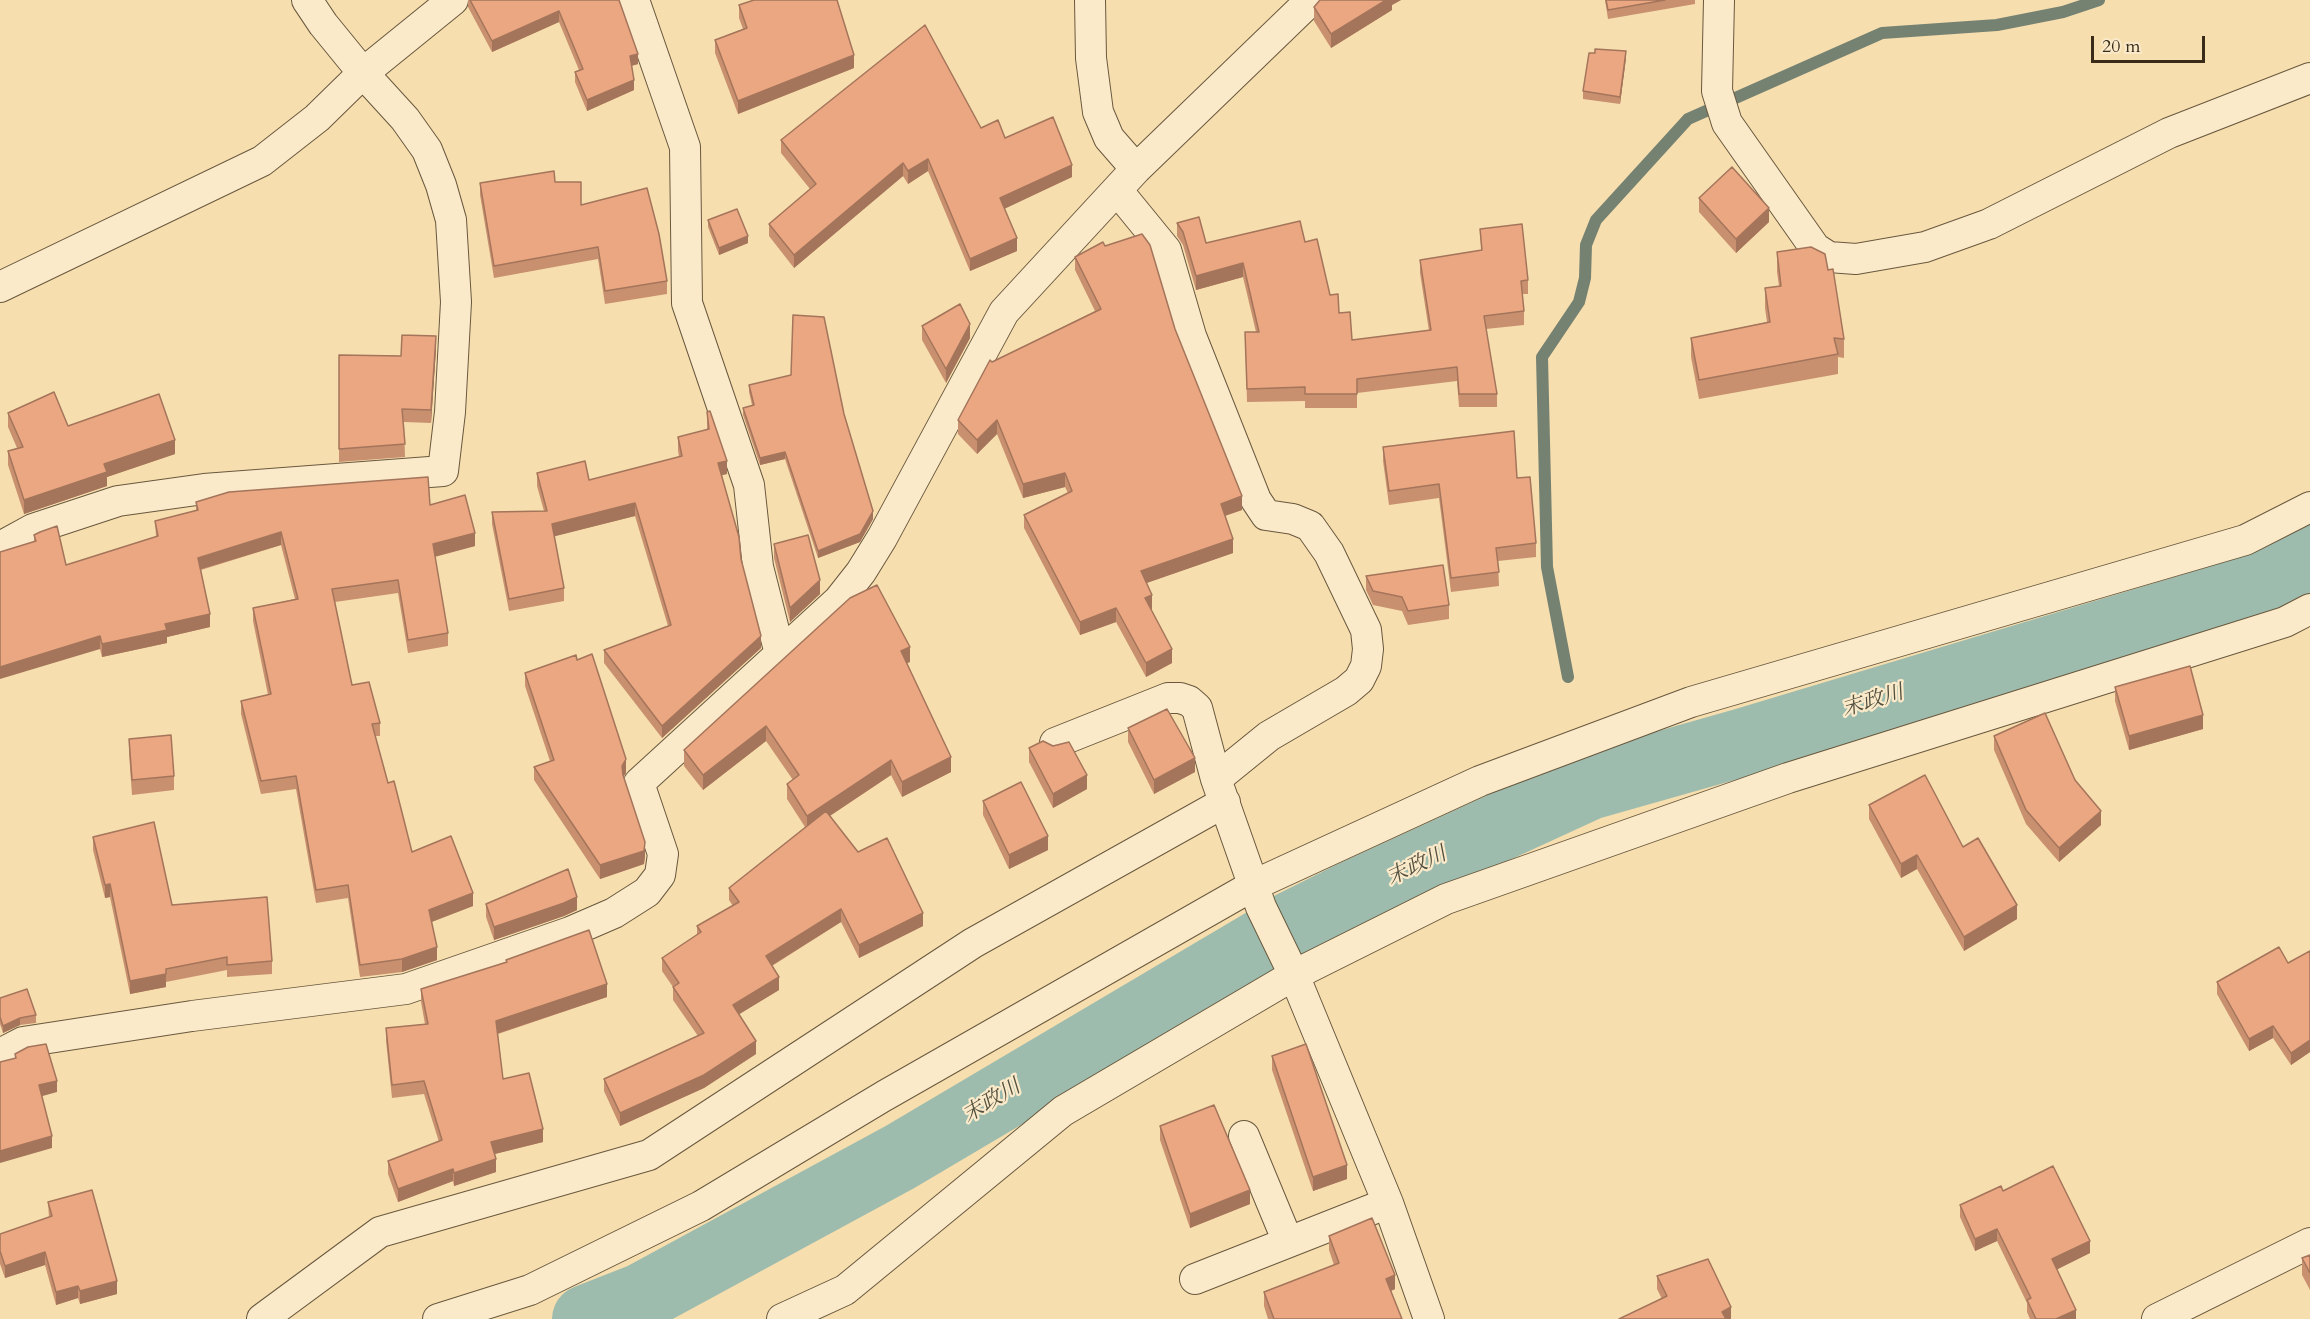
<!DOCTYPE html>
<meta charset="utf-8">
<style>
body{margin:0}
#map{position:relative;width:2310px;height:1319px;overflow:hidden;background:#f7deae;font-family:Cardo,serif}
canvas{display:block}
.scale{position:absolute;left:2091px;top:36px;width:114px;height:27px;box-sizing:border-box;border:3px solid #3a2b18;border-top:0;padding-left:8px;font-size:18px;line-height:21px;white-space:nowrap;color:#3a2b18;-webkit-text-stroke:4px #faeaca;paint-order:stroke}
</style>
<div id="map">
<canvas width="2310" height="1319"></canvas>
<div class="scale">20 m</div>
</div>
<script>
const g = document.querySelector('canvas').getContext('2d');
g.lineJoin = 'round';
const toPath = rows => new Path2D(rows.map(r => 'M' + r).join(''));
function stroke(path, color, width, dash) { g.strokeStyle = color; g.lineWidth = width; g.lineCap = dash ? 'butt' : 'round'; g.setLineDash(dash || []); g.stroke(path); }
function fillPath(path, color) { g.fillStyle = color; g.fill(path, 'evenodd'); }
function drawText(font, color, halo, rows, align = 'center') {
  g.font = font + ' Cardo,"Noto Serif JP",serif'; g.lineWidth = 4.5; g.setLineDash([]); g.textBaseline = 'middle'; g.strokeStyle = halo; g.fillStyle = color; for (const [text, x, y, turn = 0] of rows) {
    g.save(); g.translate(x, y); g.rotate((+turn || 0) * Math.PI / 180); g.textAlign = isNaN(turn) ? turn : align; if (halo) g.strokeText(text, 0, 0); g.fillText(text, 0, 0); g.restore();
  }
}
const stream = toPath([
 [1568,677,1547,567,1542,357,1579,302,1585,278,1586,245,1596,220,1688,119,1882,33,1997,25,2063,12,2099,0]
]);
const river = toPath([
 [586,1319,642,1297,900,1157,1292,925,1352,895,1589,786,1744,742,2259,587,2310,559]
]);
const street = toPath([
 [634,0,685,147,687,303,749,485,758,567,780,654],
 [1090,0,1091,58,1098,112,1109,138,1136,169],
 [1719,0,1717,91,1727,123,1815,248,1829,257,1856,259,1925,247,1989,224,2169,133,2310,78],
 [1117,190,1166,250,1191,336,1256,500,1266,515,1293,519,1310,526,1329,553,1366,630,1368,649,1366,666,1359,680,1346,691,1269,736,1216,779,1261,907,1294,975,1388,1203,1429,1319],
 [0,287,262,161,317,118,363,73,453,0],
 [0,547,33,529,118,501,204,489,443,471,450,412,456,302,451,220,441,185,427,150,405,119,363,73,323,24,307,0],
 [1055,743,1168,698,1180,698,1189,701,1197,708,1216,779],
 [0,1054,23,1042,192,1016,406,989,570,932,614,913,647,892,660,875,663,854,639,783,839,600,861,572,882,538,1004,312,1136,169,1311,0],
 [1244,1136,1288,1242],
 [1195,1279,1388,1203],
 [262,1319,380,1232,649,1155,973,943,1225,802],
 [438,1319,530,1290,701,1206,884,1096,1254,885,1480,781,1691,702,2245,540,2310,507],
 [782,1319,845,1290,1063,1111,1294,975,1446,899,1788,778,2285,622,2310,609],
 [2157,1319,2310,1243]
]);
const wall = toPath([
 [468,0,619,0,638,64,632,66,634,90,587,111,575,82,575,72,579,70,559,22,492,52,468,7],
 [1320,0,1401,0,1392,5,1392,10,1331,48,1314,21,1314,7],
 [1605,0,1695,0,1695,4,1608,19],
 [739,5,854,68,738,114,715,53,715,40,743,29,739,18],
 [1626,58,1620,104,1583,99,1583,91],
 [981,128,1005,138,1072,177,1004,208,1017,251,970,271,928,171,908,184,903,176,794,268,769,236,769,224,810,189,781,153,781,140],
 [555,182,667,281,667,294,605,304,598,259,494,278,480,195,480,183],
 [1699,198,1769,222,1736,253,1699,212],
 [708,220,748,243,719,255,708,227],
 [1177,223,1206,243,1305,242,1352,340,1429,331,1420,273,1420,260,1481,250,1480,229,1528,280,1528,294,1522,294,1524,311,1524,325,1486,329,1497,394,1497,407,1459,407,1457,381,1357,393,1357,408,1305,408,1305,401,1247,402,1245,332,1256,332,1243,277,1196,290,1183,245,1177,236],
 [1105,246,1175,329,1242,510,1225,516,1233,553,1146,583,1152,609,1151,609,1172,663,1146,677,1116,622,1080,635,1024,528,1024,515,1068,493,1065,487,1023,498,997,434,977,454,958,434,958,420,992,362,1095,311,1075,270,1075,257],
 [1777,252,1828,270,1844,339,1844,358,1838,357,1838,374,1699,399,1691,357,1691,338,1767,322,1765,308,1765,288,1779,286,1777,272],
 [922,326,970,338,946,383,922,340],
 [436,349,431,423,404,422,405,457,339,462,339,355,401,356],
 [749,385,844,414,873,519,860,542,818,558,785,459,760,465,743,415,743,408,752,405,749,392],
 [707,412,727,474,722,475,741,559,761,648,662,738,604,663,604,650,668,626,635,516,554,536,564,588,564,601,509,611,492,524,492,512,544,511,537,486,537,473,589,480,679,457,678,450,678,437,707,430],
 [8,413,68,426,175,454,107,477,107,486,24,514,8,465,8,451,17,448,8,427],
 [1383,447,1517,478,1536,543,1536,557,1498,561,1499,586,1451,592,1439,498,1389,505,1383,461],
 [196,502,430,505,475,546,435,557,448,633,448,646,408,653,398,593,335,602,352,685,380,723,380,736,375,736,388,783,412,852,473,906,431,922,437,960,402,972,360,977,348,898,316,903,296,789,261,794,241,714,241,701,268,695,253,621,253,608,295,599,281,545,201,570,210,627,167,637,167,643,102,657,100,649,34,541,34,535,66,565,156,537,155,521,196,511],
 [774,544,820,594,790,622,774,558],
 [1366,576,1449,605,1449,619,1408,625,1402,611,1373,605,1366,590],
 [910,662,907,663,951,772,902,797,891,775,830,816,858,852,923,926,859,958,841,922,772,966,779,990,739,1014,756,1054,704,1088,620,1126,604,1091,604,1079,698,1036,673,1000,673,987,662,971,662,958,697,935,697,926,733,906,729,900,729,888,805,827,787,799,787,784,793,780,766,741,703,790,684,766,684,750],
 [525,673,626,773,623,777,645,856,644,864,600,879,534,780,534,767,550,761,525,686],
 [2115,687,2203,729,2129,750,2115,701],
 [1128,728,1195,772,1154,794,1128,742],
 [1994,736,2075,780,2101,825,2059,862,2026,824,1994,750],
 [129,739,174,776,174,790,132,795,129,753],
 [1053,746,1087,789,1053,808,1029,762,1029,748],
 [983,801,1048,850,1009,869,983,815],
 [1869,805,1963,847,2017,919,1964,951,1917,869,1901,878,1869,819],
 [93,837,172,905,272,961,272,974,227,977,227,970,166,982,166,987,130,994,110,897,105,898,93,850],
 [486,904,577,910,564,916,494,940,486,917],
 [2310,951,2310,1052,2291,1065,2273,1038,2249,1051,2217,994,2217,982,2288,963],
 [506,960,607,997,498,1034,503,1079,543,1142,494,1154,496,1172,454,1186,453,1181,398,1202,388,1174,388,1161,439,1142,424,1094,392,1098,386,1041,386,1028,425,1024,421,1002,421,989,506,962],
 [0,998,36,1015,36,1023,20,1025,3,1033,0,1024],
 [1272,1056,1347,1179,1313,1191,1272,1070],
 [1160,1126,1250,1204,1190,1228,1160,1140],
 [2003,1191,2090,1253,2057,1269,2076,1319,2030,1319,2027,1312,2027,1303,1997,1241,1975,1251,1960,1217,1960,1205],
 [48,1202,117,1294,80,1304,78,1298,56,1305,45,1265,5,1278,0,1264,0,1234,49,1218],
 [1329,1236,1395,1289,1391,1291,1402,1319,1268,1319,1264,1306,1264,1292,1334,1265,1329,1250],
 [2310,1255,2310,1290,2302,1275,2302,1258],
 [1657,1276,1731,1319,1662,1299,1657,1289]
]);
const shadedWall = toPath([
 [1386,0,1401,0,1392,5,1392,10,1331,48,1331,34],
 [559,11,559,22,492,52,492,41],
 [1626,51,1626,58,1620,104,1620,97],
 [638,54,638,64,630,66,630,56],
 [854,55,854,68,738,114,738,101],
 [634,80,634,90,587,111,587,100],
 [928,159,928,171,908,184,908,171],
 [903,163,903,176,794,268,794,255],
 [1072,165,1072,177,1000,211,1000,198],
 [1769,208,1769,222,1736,253,1736,239],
 [748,236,748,243,719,255,719,248],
 [1017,238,1017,251,970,271,970,259],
 [1243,263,1243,277,1196,290,1196,276],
 [970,324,970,338,946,383,946,369],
 [436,336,436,349,431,423,431,410],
 [997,420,997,434,977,454,977,440],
 [175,440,175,454,107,477,107,486,24,514,24,500,104,464],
 [785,452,785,459,760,465,760,458],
 [727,461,727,474,718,476,718,463],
 [1065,473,1065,487,1023,498,1023,484],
 [1242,496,1242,510,1221,517,1221,504],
 [635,503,635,516,552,537,552,524],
 [873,511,873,519,860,542,818,558,818,551],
 [281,532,281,545,198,570,198,558],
 [475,533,475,546,433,557,433,544],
 [1233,539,1233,553,1141,585,1141,571],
 [820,580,820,594,790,622,790,608],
 [1152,595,1152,609,1145,611,1145,598],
 [1116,608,1116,622,1080,635,1080,622],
 [210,614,210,627,167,637,167,643,102,657,102,644,165,624],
 [100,636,100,649,0,679,0,667],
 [761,636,761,648,662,738,662,726],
 [910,647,910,662,901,666,901,651],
 [1172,649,1172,663,1146,677,1146,663],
 [2203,715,2203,729,2129,750,2129,736],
 [766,726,766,741,703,790,703,775],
 [951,757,951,772,902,797,902,782],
 [1195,758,1195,772,1154,794,1154,780],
 [626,759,626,773,622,779,622,766],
 [891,760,891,775,807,831,807,816],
 [1087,775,1087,789,1053,808,1053,794],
 [2101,811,2101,825,2059,862,2059,848],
 [1048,836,1048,850,1009,869,1009,855],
 [645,842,645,856,644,864,600,879,600,865],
 [1917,855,1917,869,1901,878,1901,864],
 [110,884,110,897,105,898,105,885],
 [473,893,473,906,429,923,429,910],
 [577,897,577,910,564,916,494,940,494,927],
 [2017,905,2017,919,1964,951,1964,937],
 [841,909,841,922,766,969,766,956],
 [923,913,923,926,859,958,859,945],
 [437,947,437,960,402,972,402,959],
 [166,974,166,987,130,994,130,981],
 [779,977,779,990,733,1018,733,1005],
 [607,984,607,997,496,1034,496,1021],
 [20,1018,20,1025,3,1033,3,1026],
 [2273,1026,2273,1038,2249,1051,2249,1039],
 [2310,1040,2310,1052,2291,1065,2291,1053],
 [756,1041,756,1054,704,1088,620,1126,620,1113],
 [57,1081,57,1092,39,1097,39,1085],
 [543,1129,543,1142,491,1155,491,1142],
 [52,1136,52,1148,0,1163,0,1151],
 [496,1159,496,1172,454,1186,454,1173],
 [1347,1165,1347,1179,1313,1191,1313,1177],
 [453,1169,453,1181,398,1202,398,1189],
 [1250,1190,1250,1204,1190,1228,1190,1214],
 [1997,1229,1997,1241,1975,1251,1975,1239],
 [2090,1241,2090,1253,2052,1272,2052,1259],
 [45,1252,45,1265,5,1278,5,1266],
 [1395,1275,1395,1289,1386,1293,1386,1279],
 [117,1281,117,1294,80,1304,80,1291],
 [78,1286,78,1298,56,1305,56,1292],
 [1731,1307,1731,1319,1722,1319,1722,1312],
 [2076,1310,2076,1319,2056,1319]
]);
const building = toPath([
 [470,0,619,0,638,54,630,56,634,80,587,100,575,72,583,69,559,11,492,41,470,0],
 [754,0,837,0,854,55,738,101,715,40,747,28,739,5,754,0],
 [1320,0,1386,0,1331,34,1314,7,1320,0],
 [1606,0,1665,0,1608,10,1606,0],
 [925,25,981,128,998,120,1005,138,1053,117,1072,165,1000,198,1017,238,970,259,928,159,908,171,903,163,794,255,769,224,816,184,781,140,925,25],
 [1595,49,1626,51,1620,97,1583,91,1589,53,1595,53,1595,49],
 [1732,167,1769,208,1736,239,1699,198,1732,167],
 [554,171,555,182,581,182,581,205,647,188,659,234,667,281,605,291,598,247,494,266,480,183,554,171],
 [737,209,748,236,719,248,708,220,737,209],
 [1199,217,1206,243,1300,221,1305,242,1317,239,1330,295,1338,294,1339,313,1350,312,1352,340,1431,330,1420,260,1482,250,1480,229,1522,224,1528,280,1521,281,1524,311,1484,316,1497,394,1459,394,1457,367,1357,379,1357,394,1305,394,1305,387,1247,389,1245,332,1259,332,1243,263,1196,276,1183,232,1177,223,1199,217],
 [1142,234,1150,245,1175,329,1242,496,1221,504,1233,539,1141,571,1152,595,1145,598,1172,649,1146,663,1116,608,1080,622,1024,515,1072,491,1065,473,1023,484,997,420,977,440,958,420,990,360,992,362,1101,309,1075,257,1103,242,1105,246,1142,234],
 [1811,247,1825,254,1828,270,1833,269,1844,339,1834,338,1838,354,1699,380,1691,338,1770,322,1765,288,1781,286,1777,252,1811,247],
 [960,304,970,324,946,369,922,326,960,304],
 [793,315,824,317,844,414,873,511,860,534,818,551,785,452,760,458,743,408,754,405,749,385,791,375,793,315],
 [402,335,436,336,431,410,402,409,405,444,339,449,339,355,401,356,402,335],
 [54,392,68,426,159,394,175,440,104,464,107,472,24,500,8,451,23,447,8,413,54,392],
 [710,411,727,461,718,463,739,537,741,559,761,636,662,726,604,650,671,625,635,503,552,524,564,588,509,599,492,512,547,511,537,473,585,461,589,480,682,456,678,437,709,429,707,412,710,411],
 [1514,431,1517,478,1530,477,1536,543,1496,548,1499,572,1451,578,1439,484,1389,491,1383,447,1514,431],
 [428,477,430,505,465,495,475,533,433,544,448,633,408,640,398,580,332,589,352,685,369,682,380,723,372,724,388,783,394,781,412,852,451,836,473,893,429,910,437,947,402,959,360,965,348,885,316,890,296,776,261,781,241,701,271,694,253,608,298,599,281,532,198,558,210,614,165,624,167,630,102,644,100,636,0,667,0,552,36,541,34,535,40,532,57,526,66,565,158,536,155,521,198,510,196,502,229,492,428,477],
 [808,535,820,580,790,608,774,544,808,535],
 [1443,565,1449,605,1408,611,1402,597,1373,591,1366,576,1443,565],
 [877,585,910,647,901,651,951,757,902,782,891,760,807,816,787,784,799,775,766,726,703,775,684,750,850,598,877,585],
 [592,654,626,759,622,766,623,775,645,842,644,851,600,865,534,767,554,760,525,673,576,655,577,660,592,654],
 [2190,666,2203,715,2129,736,2115,687,2190,666],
 [1167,709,1195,758,1154,780,1128,728,1167,709],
 [2045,713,2075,780,2101,811,2059,848,2026,810,1994,736,2045,713],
 [171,735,174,776,132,780,129,739,171,735],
 [1043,741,1053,746,1069,742,1087,775,1053,794,1029,748,1043,741],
 [1925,775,1963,847,1978,838,2017,905,1964,937,1917,855,1901,864,1869,805,1925,775],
 [1021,782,1048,836,1009,855,983,801,1021,782],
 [826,811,858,852,887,838,923,913,859,945,841,909,766,956,779,977,733,1005,756,1041,704,1075,620,1113,604,1079,704,1033,673,987,679,983,662,958,701,932,697,926,739,902,729,888,826,811],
 [154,822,172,905,267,897,272,961,227,965,227,957,166,969,166,974,130,981,110,884,105,885,93,837,154,822],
 [568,869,577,897,564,903,494,927,486,904,568,869],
 [589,930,607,984,496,1021,503,1079,529,1073,543,1129,491,1142,496,1159,454,1173,453,1169,398,1189,388,1161,442,1140,424,1081,392,1085,386,1028,428,1024,421,989,507,962,506,960,589,930],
 [2279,947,2288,963,2310,951,2310,1040,2291,1053,2273,1026,2249,1039,2217,982,2279,947],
 [27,989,36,1015,20,1018,3,1026,0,1017,0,998,27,989],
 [46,1044,57,1081,39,1085,52,1136,0,1151,0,1062,16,1058,15,1054,28,1047,46,1044],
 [1306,1044,1347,1165,1313,1177,1272,1056,1306,1044],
 [1214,1105,1250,1190,1190,1214,1160,1126,1214,1105],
 [2053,1166,2090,1241,2052,1259,2076,1310,2056,1319,2036,1319,2027,1300,2031,1298,1997,1229,1975,1239,1960,1205,2001,1186,2003,1191,2053,1166],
 [92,1190,117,1281,80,1291,78,1286,56,1292,45,1252,5,1266,0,1251,0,1234,52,1216,48,1202,92,1190],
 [1372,1218,1395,1275,1386,1279,1402,1319,1274,1319,1264,1292,1339,1263,1329,1236,1372,1218],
 [2310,1255,2310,1273,2302,1258,2310,1255],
 [1708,1259,1731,1307,1722,1312,1726,1319,1619,1319,1667,1296,1657,1276,1708,1259]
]);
const waterNames = [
 ["末政川",1873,702,-17],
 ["末政川",1417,867,-25],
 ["末政川",992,1102,-31]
];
stroke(stream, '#758272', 12);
stroke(river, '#9dbcae', 68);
stroke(street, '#69583e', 32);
stroke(street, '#faeaca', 30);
fillPath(wall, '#c99070');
fillPath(shadedWall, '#a4755b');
fillPath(building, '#eaa782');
stroke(building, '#a4755b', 1.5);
drawText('italic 21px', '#534f3e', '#faeaca', waterNames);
</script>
